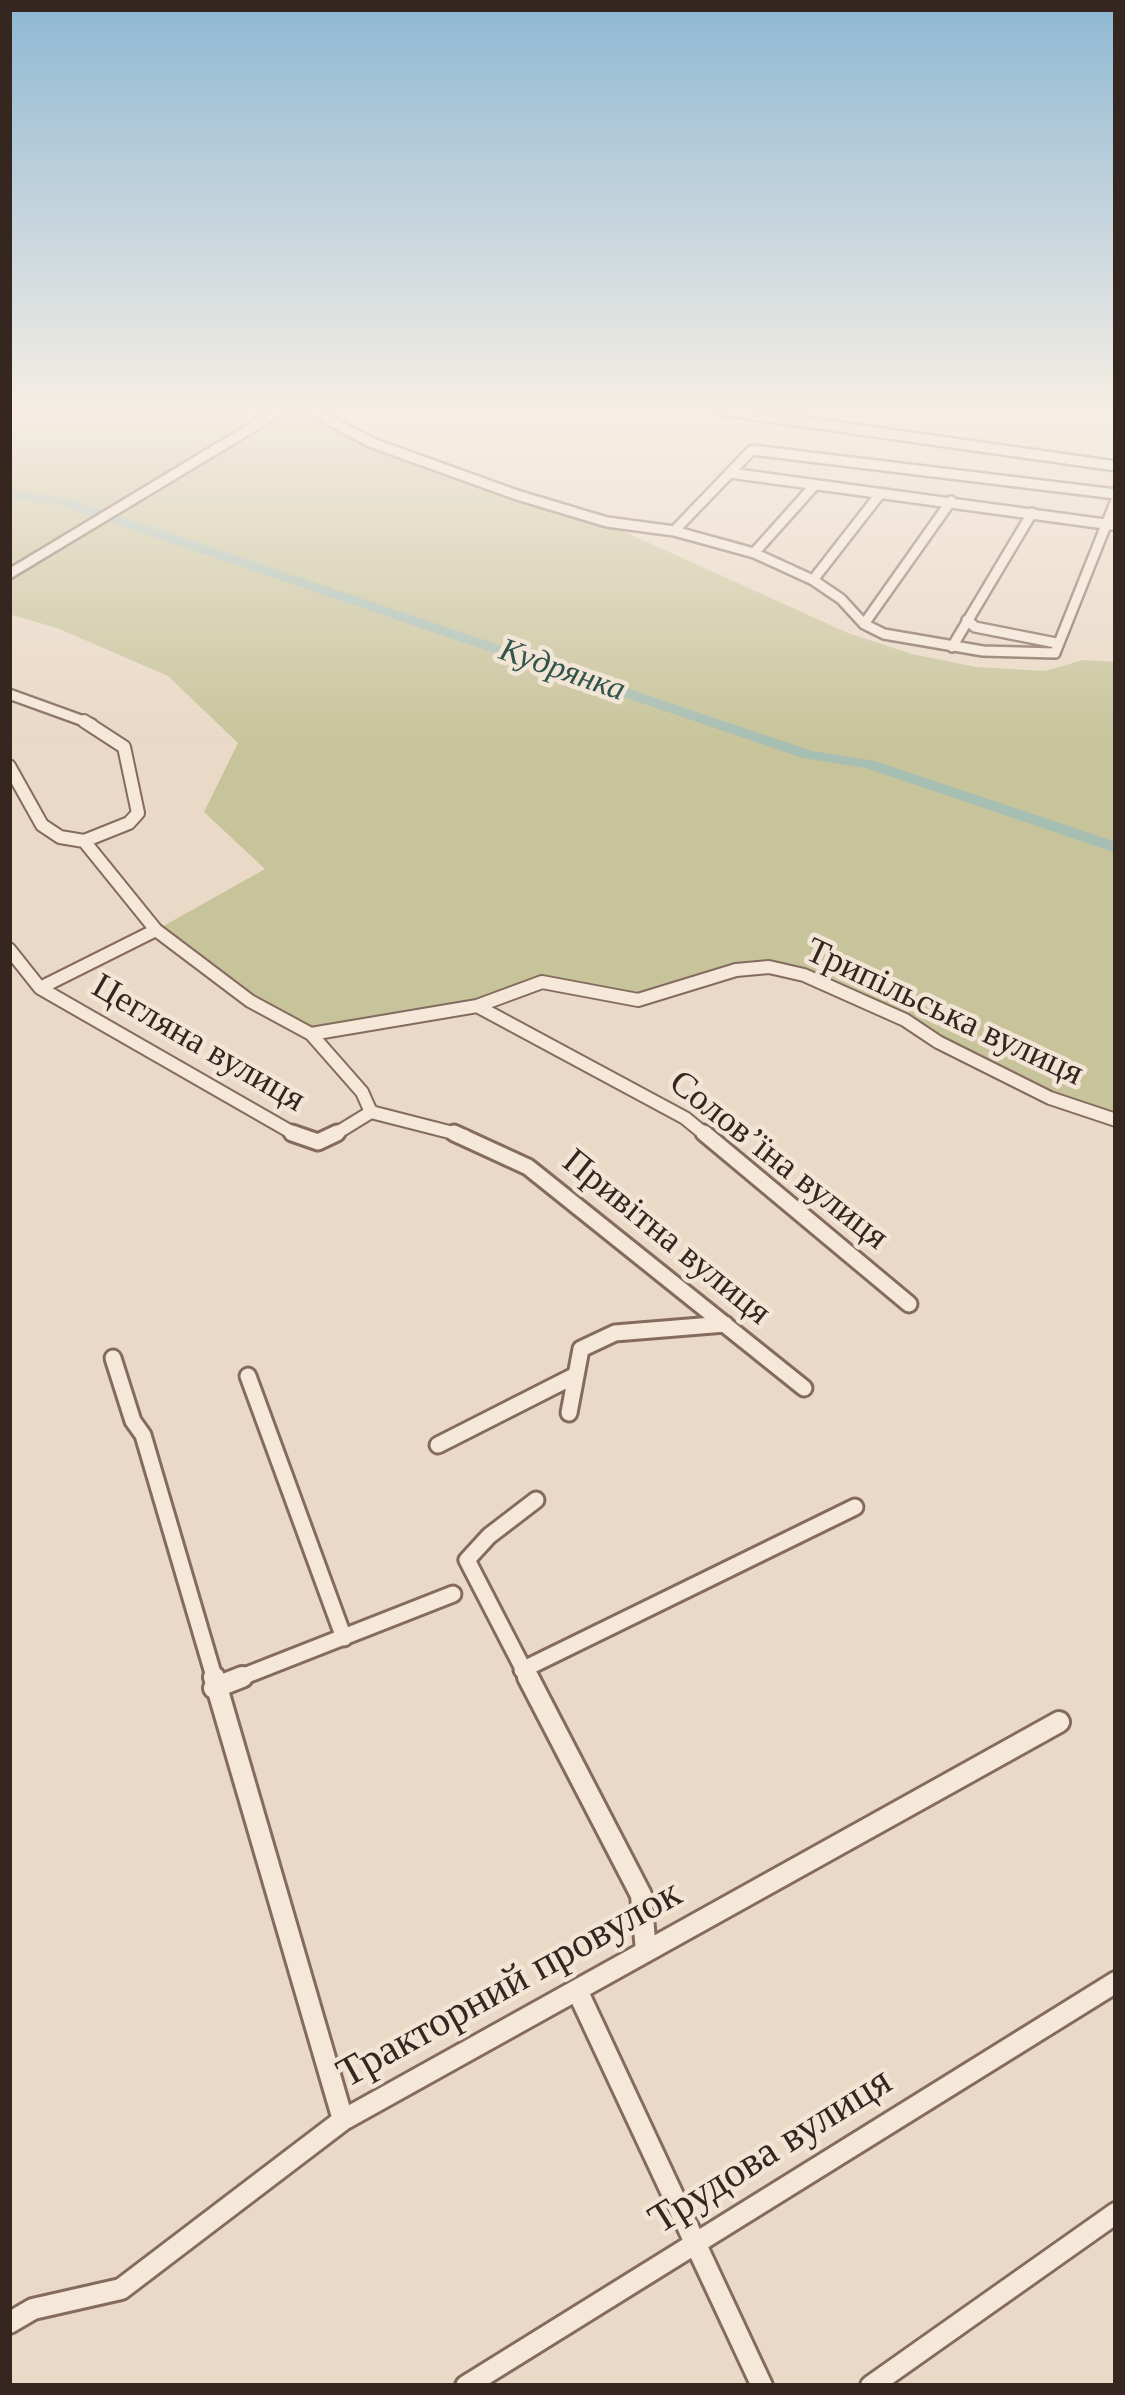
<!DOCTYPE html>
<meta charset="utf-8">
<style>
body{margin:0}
#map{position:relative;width:1125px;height:2395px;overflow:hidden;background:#ead9c6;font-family:Georgia,serif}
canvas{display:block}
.frame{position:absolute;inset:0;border:12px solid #352620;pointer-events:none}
</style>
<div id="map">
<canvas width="1125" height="2395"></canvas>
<div class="frame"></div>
</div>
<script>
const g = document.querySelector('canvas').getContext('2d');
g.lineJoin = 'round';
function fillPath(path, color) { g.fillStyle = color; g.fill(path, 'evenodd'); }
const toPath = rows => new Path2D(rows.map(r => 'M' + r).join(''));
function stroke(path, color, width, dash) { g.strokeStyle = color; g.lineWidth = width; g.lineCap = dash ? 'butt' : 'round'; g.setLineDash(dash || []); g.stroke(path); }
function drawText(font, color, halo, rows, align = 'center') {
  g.font = font + ' Georgia,serif'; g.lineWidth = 9; g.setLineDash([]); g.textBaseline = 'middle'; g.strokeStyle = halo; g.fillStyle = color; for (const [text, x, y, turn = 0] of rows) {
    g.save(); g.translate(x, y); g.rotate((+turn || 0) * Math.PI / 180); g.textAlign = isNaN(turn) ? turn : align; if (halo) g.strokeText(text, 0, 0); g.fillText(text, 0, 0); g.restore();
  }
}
const green = toPath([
 [9,410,228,410,260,419,9,571],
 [285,410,307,410,368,442,583,513,848,633,912,654,976,667,1045,671,1083,660,1116,662,1116,1116,1052,1095,940,1039,769,964,647,996,541,979,475,1003,313,1031,253,999,160,928,265,869,204,812,238,743,168,676,57,628,9,614,9,577]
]);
const river = toPath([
 [9,490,66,498,812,751,875,761,1116,842,1116,853,866,768,803,758,59,505,9,498,9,490]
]);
const minorFar3 = toPath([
 [310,410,370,442,517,495,607,522,674,531,754,553,813,580,841,599,864,624,884,634,983,651,1055,653,1116,500],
 [719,410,1116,466],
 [730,473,1112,525],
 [674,531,752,450,1116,494],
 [754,553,814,486],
 [9,574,281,410],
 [813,580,880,494],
 [967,620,975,627,1056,643],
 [864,624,951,501],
 [952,647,1032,513],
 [9,694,92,724]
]);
const minorFar2 = toPath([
 [84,721,124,747,138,813,129,823,84,841],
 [9,766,42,825,60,837,84,841,156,930,250,1001,311,1034,477,1006,542,982,638,1000,736,970,769,967,804,975,905,1020,938,1042,1050,1098,1116,1120],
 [9,949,40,988,298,1136],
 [40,988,156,930],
 [477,1006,685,1118,707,1136],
 [311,1034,362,1092,371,1112,465,1136],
 [332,1136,371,1112]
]);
const minorFar1 = toPath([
 [292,1133,318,1142,337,1133],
 [454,1133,528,1167,804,1388],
 [704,1133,909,1304],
 [113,1358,133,1421,143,1435,215,1680],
 [248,1376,344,1638],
 [569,1413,581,1349,615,1333,725,1324],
 [438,1445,576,1375],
 [522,1670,855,1507],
 [234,1680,453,1594],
 [529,1680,467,1560,489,1536,536,1500]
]);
const minor = toPath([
 [214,1677,343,2120],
 [528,1677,641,1895,646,1951],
 [214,1688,242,1677],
 [577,1990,762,2386],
 [9,2323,33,2309,121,2289,343,2120,1059,1722],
 [466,2386,1116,1982],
 [871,2386,1116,2213]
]);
const farWaternames = [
 ["Кудрянка",562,671,19]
];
const streetNames = [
 ["Трипільська вулиця",944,1013,25],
 ["Цегляна вулиця",198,1044,30],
 ["Соловʼїна вулиця",778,1161,38],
 ["Привітна вулиця",666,1238,39]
];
const nearStreetnames = [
 ["Тракторний провулок",510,1985,-29],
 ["Трудова вулиця",771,2152,-32]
];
fillPath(green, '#c7c49b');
fillPath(river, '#a7beb3');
stroke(minorFar3, '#846b5e', 14);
stroke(minorFar2, '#846b5e', 16);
stroke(minorFar1, '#846b5e', 21);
stroke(minor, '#846b5e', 26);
stroke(minorFar3, '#f5e8d9', 9);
stroke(minorFar2, '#f5e8d9', 12);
stroke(minorFar1, '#f5e8d9', 15);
stroke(minor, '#f5e8d9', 20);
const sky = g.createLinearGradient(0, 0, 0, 745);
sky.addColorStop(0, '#8eb8d3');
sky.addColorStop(0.55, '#f6eee5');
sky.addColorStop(1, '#f6eee500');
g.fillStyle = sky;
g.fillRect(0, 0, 1125, 745);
drawText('italic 33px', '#31544b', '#f2e5d5', farWaternames);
drawText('36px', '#352620', '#f2e5d5', streetNames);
drawText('42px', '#352620', '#f2e5d5', nearStreetnames);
</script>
